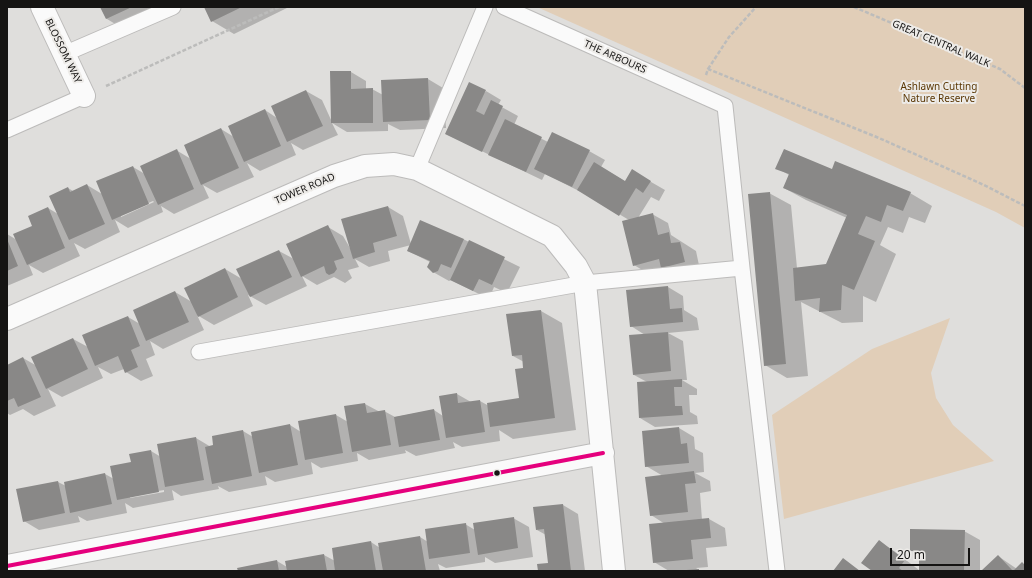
<!DOCTYPE html>
<style>
body{margin:0}
#map{position:relative;width:1032px;height:578px;overflow:hidden;background:#dfdedc;font-family:"Noto Sans",sans-serif}
canvas{display:block}
.frame{position:absolute;inset:0;border:8px solid #151413;pointer-events:none}
.scale{position:absolute;left:890px;top:548px;width:80px;height:18px;box-sizing:border-box;border:2px solid #151413;border-top:0;padding-left:5px;font-size:12px;line-height:14px;white-space:nowrap;color:#151413;-webkit-text-stroke:3px #edebe8;paint-order:stroke}
</style>
<div id="map">
<canvas width="1032" height="578"></canvas>
<div class="frame"></div>
<div class="scale">20 m</div>
</div>
<script>
const g = document.querySelector('canvas').getContext('2d');
g.lineJoin = 'round';
function fillPath(path, color) { g.fillStyle = color; g.fill(path, 'evenodd'); }
const toPath = rows => new Path2D(rows.map(r => 'M' + r).join(''));
function stroke(path, color, width, dash) { g.strokeStyle = color; g.lineWidth = width; g.lineCap = dash ? 'butt' : 'round'; g.setLineDash(dash || []); g.stroke(path); }
function drawText(font, color, halo, rows, align = 'center') {
  g.font = font + ' "Noto Sans",sans-serif'; g.lineWidth = 4; g.setLineDash([]); g.textBaseline = 'middle'; g.strokeStyle = halo; g.fillStyle = color; for (const [text, x, y, turn = 0] of rows) {
    g.save(); g.translate(x, y); g.rotate((+turn || 0) * Math.PI / 180); g.textAlign = isNaN(turn) ? turn : align; if (halo) g.strokeText(text, 0, 0); g.fillText(text, 0, 0); g.restore();
  }
}
const green = toPath([
 [537,7,1025,7,1025,228,996,212],
 [950,318,931,373,936,398,953,425,994,461,784,519,772,415,872,349]
]);
const shadow = toPath([
 [101,7,149,7,152,13,122,28,107,19],
 [205,7,289,7,234,34,212,21],
 [351,72,366,81,366,89,372,89,383,95,428,79,443,88,446,128,400,130,388,124,388,131,347,132,332,123,338,135,303,150,291,143,296,155,260,171,247,163,254,177,217,193,203,185,209,198,174,214,161,206,163,212,128,228,115,220,120,232,85,249,74,243,80,256,43,273,29,265,33,275,7,286,7,234,17,240,33,226,48,208,58,214,68,188,73,191,87,185,102,194,133,167,145,174,176,150,191,159,221,129,234,137,265,110,277,118,306,91,322,100,332,122],
 [153,201,154,202,121,217,121,215],
 [486,91,501,100,498,105,518,116,514,125,548,142,589,151,605,160,601,167,626,182,632,171,665,190,659,201,651,197,638,218,652,214,668,223,671,235,696,251,700,270,649,274,634,265,629,220,587,195,545,174,542,180,446,134],
 [777,168,832,170,910,193,932,206,925,223,909,217,903,233,888,227,880,245,896,254,876,302,863,296,863,322,842,323,801,302,808,376,787,378,765,365,769,193,791,205,797,268,827,265,847,218,806,200,784,188,789,175],
 [388,207,403,216,411,244,463,239,520,267,507,293,494,287,489,299,451,280,449,281,433,272,430,262,408,251,411,245,388,251,390,261,369,267,355,259,359,267,348,270,352,278,345,283,334,277,317,285,302,276,307,286,266,305,248,295,253,306,214,325,197,315,204,330,163,349,150,341,155,355,146,359,153,376,141,381,126,372,124,369,111,374,98,367,103,378,62,397,48,389,56,406,34,416,23,409,10,415,7,413,7,366,23,358,37,366,73,339,88,347,128,317,140,324,175,292,192,302,225,269,242,279,279,251,294,259,328,227,343,236,350,248],
 [668,287,683,296,684,310,697,318,699,330,668,333,683,341,687,380,682,380,697,389,697,395,689,395,690,412,697,416,698,424,655,427,640,418,647,382,634,375,645,335,631,326],
 [541,311,562,323,576,430,513,439,499,430,500,441,462,447,453,442,455,448,416,456,405,450,406,453,369,460,357,453,358,461,321,468,311,462,313,474,275,482,265,476,267,485,229,492,218,486,219,489,181,496,172,490,174,500,133,508,125,503,127,513,87,521,78,516,80,522,39,530,24,521,58,482,66,486,105,474,114,479,132,463,151,451,161,457,196,438,211,447,243,431,253,437,290,425,301,432,336,415,348,422,346,407,365,404,380,412,384,411,395,417,434,410,443,416,457,394,471,402,480,401,489,406,520,399,525,369,524,362,513,356],
 [164,490,164,492,130,498,130,496],
 [679,428,694,437,695,449,703,453,704,472,695,473,710,481,711,491,700,493,702,520,709,519,725,528,727,546,706,548,708,567,696,568,701,571,669,571,654,562,665,524,651,515,663,476,646,466],
 [563,505,578,514,585,571,539,571,549,564,546,535,537,530],
 [513,518,529,527,533,557,495,563,485,557,485,562,446,568,438,564,440,571,239,571,277,561,287,567,324,555,335,561,371,542,380,548,420,537,428,542,465,524,475,530],
 [964,531,980,540,980,571,920,571,920,556,911,550],
 [879,542,894,551,919,570,873,571],
 [998,556,1017,569,1025,565,1025,571,983,571]
]);
const building = toPath([
 [100,7,132,7,106,19],
 [204,7,242,7,211,22],
 [330,71,351,71,351,89,373,88,373,123,331,123],
 [428,78,430,120,383,122,381,80],
 [469,82,486,90,476,111,484,115,491,100,503,106,482,152,445,134],
 [306,90,323,126,287,142,271,106],
 [265,109,281,146,244,162,228,126],
 [505,119,542,137,526,172,488,155],
 [221,128,239,168,201,185,184,145],
 [552,132,590,150,572,187,534,169],
 [177,149,194,189,158,205,140,166],
 [784,149,832,169,835,161,911,192,903,211,887,205,881,222,866,216,858,234,875,241,854,290,842,285,841,310,819,312,820,298,795,301,793,268,826,264,847,215,783,188,789,174,775,169],
 [594,162,625,181,632,169,651,181,643,193,636,188,619,216,577,190],
 [133,166,149,204,112,220,96,181],
 [87,184,105,224,69,240,49,196,68,187,70,192],
 [770,192,786,364,764,366,748,194],
 [388,206,397,236,373,243,375,252,353,259,341,219],
 [48,207,65,248,27,265,13,234,32,226,28,216],
 [653,213,658,235,669,232,671,243,680,242,685,262,661,268,659,259,633,266,622,221],
 [420,220,464,239,451,268,441,264,438,271,433,273,427,267,430,261,407,251],
 [328,225,344,258,334,261,337,269,334,273,329,275,326,273,324,266,301,277,286,244],
 [7,239,18,266,7,271],
 [469,240,505,257,492,285,479,279,473,291,450,280],
 [279,250,292,277,250,297,236,269],
 [225,268,238,297,198,317,184,288],
 [668,286,670,309,682,308,683,322,630,327,626,290],
 [175,291,189,322,146,341,133,310],
 [541,310,555,418,490,427,487,403,519,398,515,369,523,368,522,355,512,356,506,314],
 [128,316,140,346,131,350,138,367,125,373,118,356,95,366,82,335],
 [668,332,671,371,633,375,629,335],
 [73,338,88,369,46,389,31,357],
 [23,357,41,397,18,407,14,398,7,401,7,365],
 [682,379,682,387,674,387,675,406,682,406,683,415,639,418,637,382],
 [457,393,458,403,480,400,485,432,446,438,439,396],
 [365,403,367,413,385,410,391,445,352,452,344,406],
 [434,409,440,440,399,447,394,417],
 [336,414,343,453,305,460,298,421],
 [290,424,298,465,259,473,251,432],
 [679,427,681,444,687,443,689,463,645,467,642,431],
 [243,430,252,476,212,484,205,447,213,445,212,436],
 [196,437,204,480,165,487,157,444],
 [151,450,159,492,117,500,110,466,131,462,129,454],
 [694,471,696,483,685,484,688,512,650,516,645,477],
 [105,473,112,504,70,513,64,482],
 [58,481,65,513,23,522,16,489],
 [563,504,571,571,538,571,537,564,548,563,544,529,536,530,533,507],
 [514,517,518,548,478,555,473,523],
 [709,518,711,538,691,540,693,559,653,563,649,524],
 [466,523,470,553,429,559,425,529],
 [910,529,965,530,964,571,919,571,919,551,910,551],
 [420,536,426,571,383,571,378,543],
 [879,540,905,560,899,568,903,571,872,571,861,563],
 [371,541,376,571,335,571,332,548],
 [324,554,327,571,287,571,285,561],
 [998,555,1013,571,1022,562,1025,565,1025,571,981,571],
 [843,558,860,571,833,571],
 [277,560,279,571,238,571,237,568],
 [699,569,699,571,686,571,686,570]
]);
const path = toPath([
 [854,7,1000,69,1025,88],
 [708,69,729,37,756,7],
 [706,75,708,69,879,138,984,185,1025,206],
 [106,86,279,7]
]);
const service = toPath([
 [504,7,725,106,742,268,777,571],
 [64,54,173,7],
 [7,130,84,96],
 [417,169,485,7],
 [199,352,585,283,742,268]
]);
const minor = toPath([
 [42,7,84,96],
 [7,319,334,176,365,166,394,164,417,169,552,236,576,266,585,283,614,571],
 [7,566,603,453]
]);
const bus1 = toPath([
 [7,566,603,453]
]);
const markers = [
 [497,473,3.5,"#151413"]
];
const streetNames = [
 ["GREAT CENTRAL WALK",941,44,23],
 ["BLOSSOM WAY",63,51,64],
 ["THE ARBOURS",615,57,24],
 ["TOWER ROAD",305,189,-23]
];
const parkNames = [
 ["Ashlawn Cutting",939,87],
 ["Nature Reserve",939,99]
];
fillPath(green, '#e1ceb8');
fillPath(shadow, '#0003');
fillPath(building, '#898887');
stroke(service, '#bcbbba', 17);
stroke(minor, '#bcbbba', 24);
stroke(path, '#bcbcbb', 2.5, [4, 2]);
stroke(service, '#fafafa', 15);
stroke(minor, '#fafafa', 22);
stroke(bus1, '#e5007d', 4);
for (const [x, y, r, color] of markers) { const dot = new Path2D(); dot.arc(x, y, r, 0, 2 * Math.PI); g.fillStyle = color; g.fill(dot); stroke(dot, '#edebe8', 1.5); }
drawText('10px', '#151413', '#edebe8', streetNames);
drawText('10px', '#5a3704', '#edebe8', parkNames);
</script>
